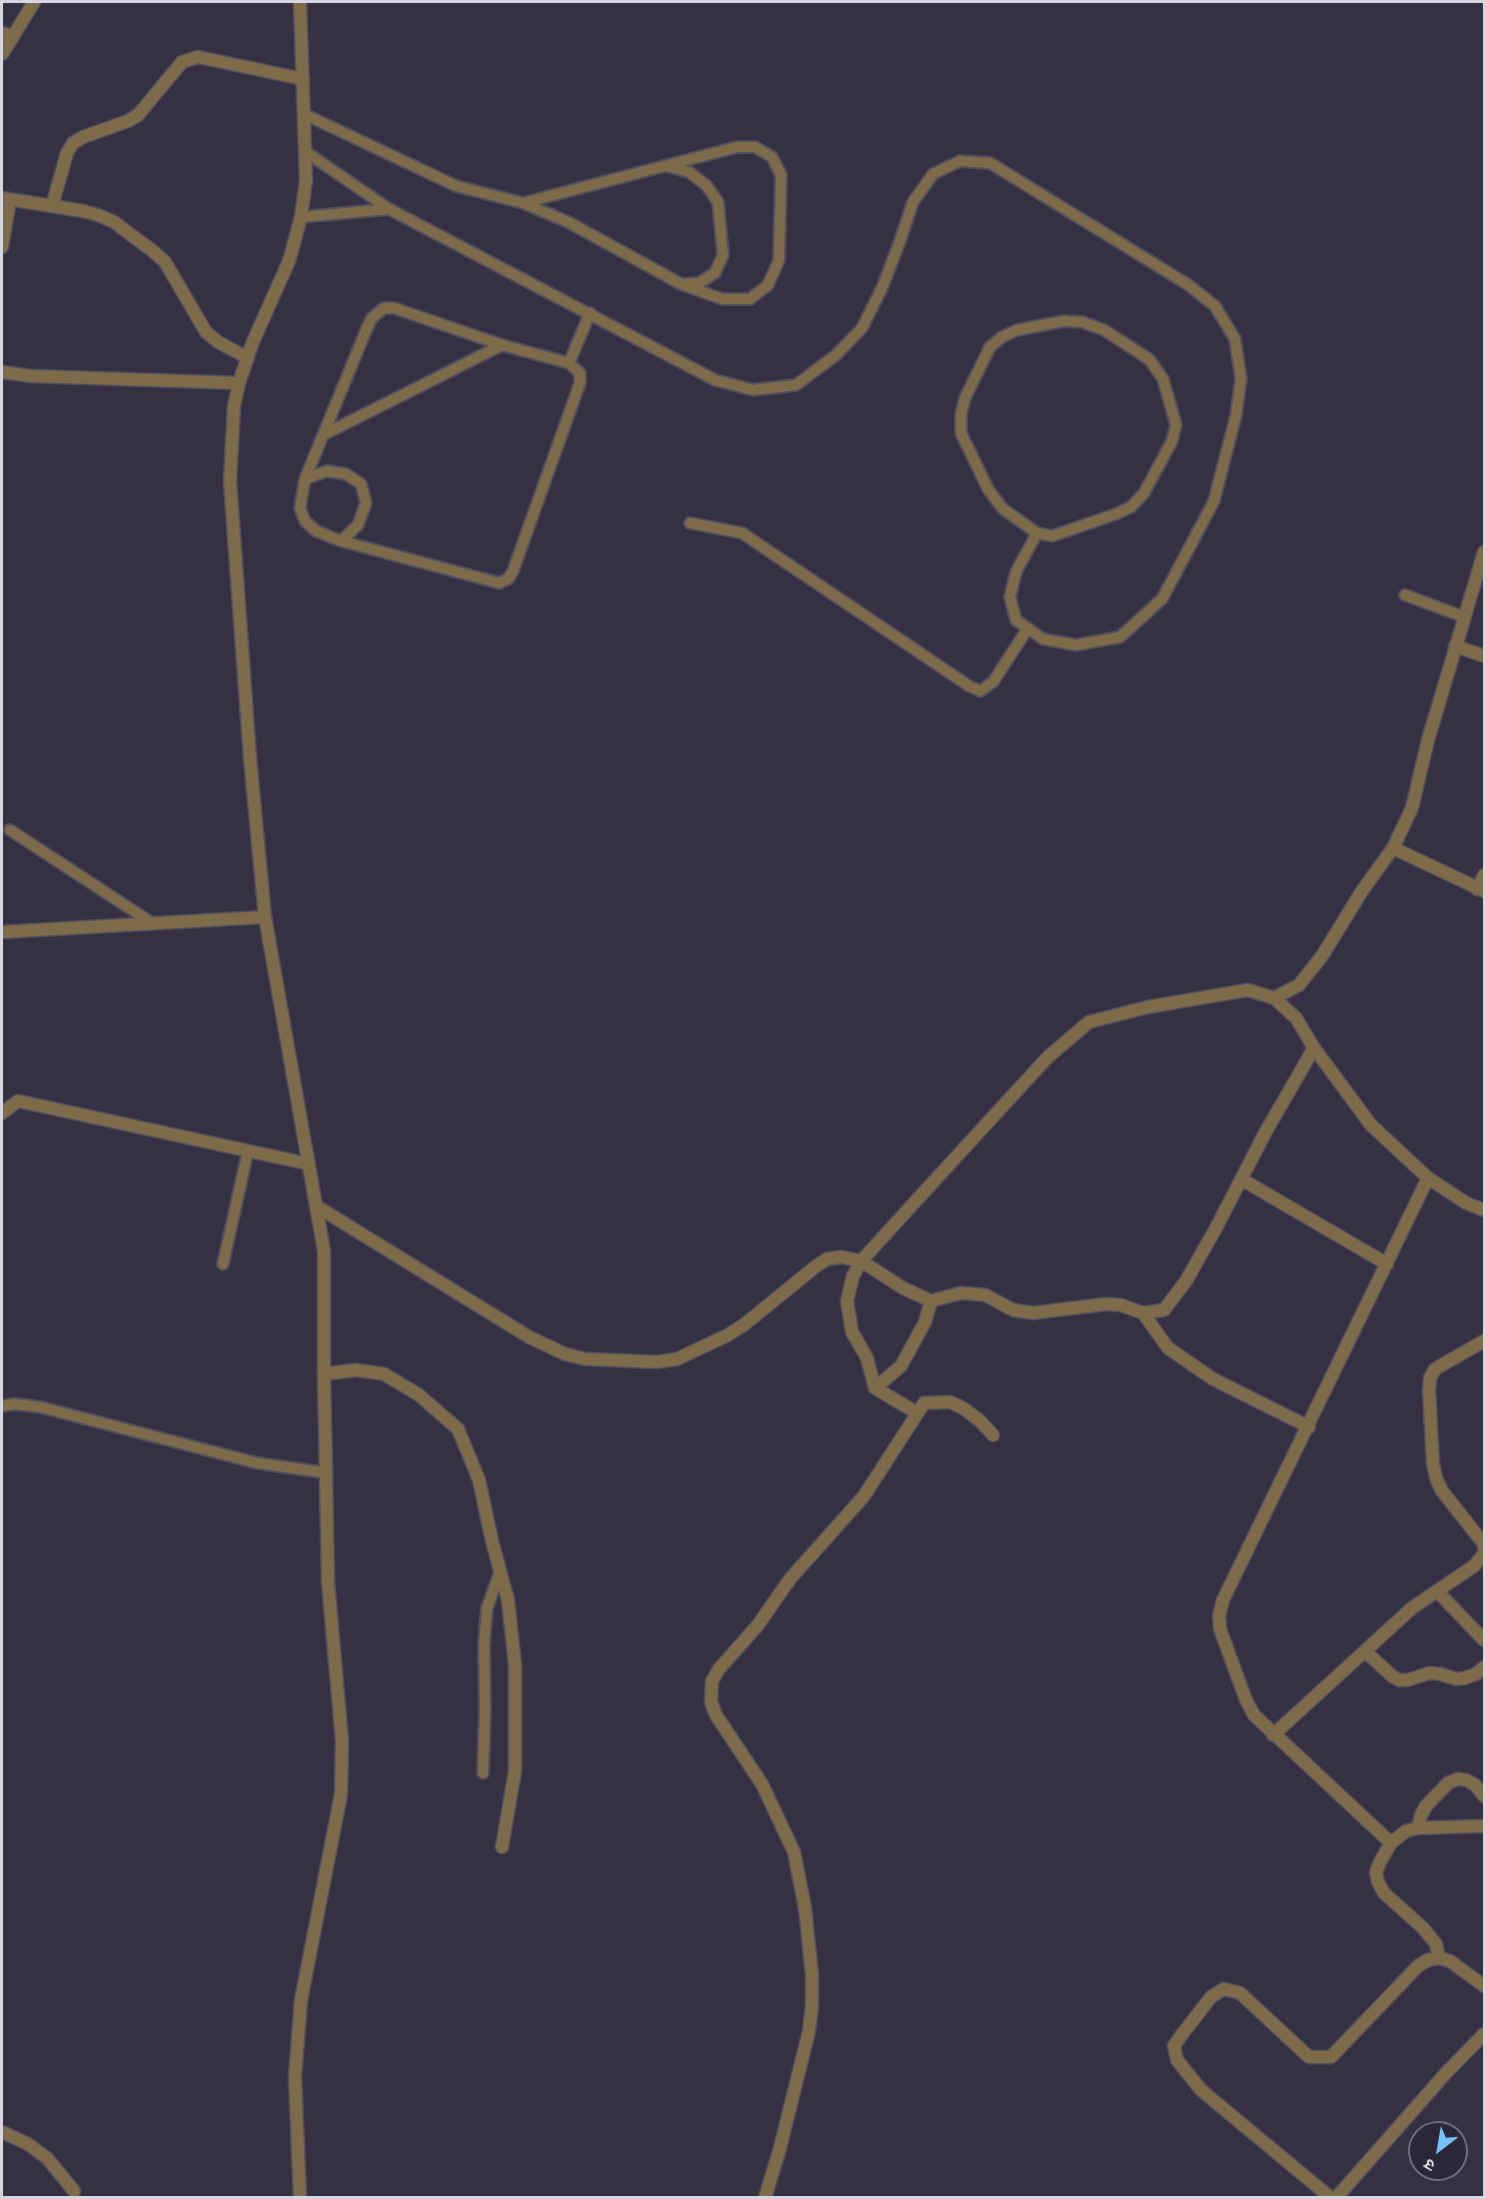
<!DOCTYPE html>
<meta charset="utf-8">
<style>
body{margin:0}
#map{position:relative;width:1486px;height:2199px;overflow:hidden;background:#353142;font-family:"Fira Sans","Noto Sans Devanagari",sans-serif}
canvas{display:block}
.frame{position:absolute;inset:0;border:3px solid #d7d5df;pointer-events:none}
.north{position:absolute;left:1408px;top:2121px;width:60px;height:60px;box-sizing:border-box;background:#2b2737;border:2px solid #706d7a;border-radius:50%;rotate:211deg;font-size:16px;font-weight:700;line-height:24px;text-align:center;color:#d7d5df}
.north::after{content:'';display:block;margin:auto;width:21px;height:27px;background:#76c0f7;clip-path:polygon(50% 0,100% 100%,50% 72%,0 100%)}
</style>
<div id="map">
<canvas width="1486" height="2199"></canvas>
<div class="frame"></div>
<div class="north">उ</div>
</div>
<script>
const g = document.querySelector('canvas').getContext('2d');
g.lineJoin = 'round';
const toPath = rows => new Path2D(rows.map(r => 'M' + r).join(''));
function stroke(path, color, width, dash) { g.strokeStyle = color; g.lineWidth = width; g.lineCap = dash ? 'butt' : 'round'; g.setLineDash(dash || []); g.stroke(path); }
const service = toPath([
 [304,114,456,186,523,203,568,222,681,284,722,299,750,299,768,285,779,260,781,175,772,157,755,147,737,147,523,203],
 [306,152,389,209,715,380,753,390,796,385,836,355,862,328,882,288,900,241,913,202,933,174,960,161,990,163,1187,284,1215,306,1235,339,1241,379,1236,415,1214,501,1162,599,1120,637,1076,645,1043,639,1016,620,1010,597,1016,572,1037,533],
 [667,166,689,172,706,185,718,202,723,255,715,273,699,283,684,284],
 [301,217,389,209],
 [1064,321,1082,322,1104,330,1149,359,1163,379,1176,425,1172,441,1144,493,1131,507,1116,514,1052,536,1037,533,1003,509,988,489,961,433,961,415,965,398,990,347,1002,337,1017,330,1064,321],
 [569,363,580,373,580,383,513,571,508,579,499,583,341,541,316,531,305,521,300,508,305,479,367,328,372,318,384,308,394,308,502,345,569,363,590,313],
 [323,435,502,345],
 [305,479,327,471,346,474,361,484,366,503,358,525,341,541],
 [690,523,742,533,969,686,980,691,993,682,1028,628],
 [1405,595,1464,617],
 [10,830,152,923],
 [223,1264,248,1151],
 [2,1406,14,1404,40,1407,257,1463,327,1473],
 [483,1773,485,1709,484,1645,487,1608,500,1572]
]);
const minor = toPath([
 [2,33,13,37],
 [2,54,34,2],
 [2,198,83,211,98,215,114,222,154,252,165,262,206,332,218,342,248,358],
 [52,206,67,153,73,143,83,137,128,121,138,115,182,62,198,57,303,79],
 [2,247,10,200],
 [2,372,31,376,239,383],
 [1455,646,1484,656],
 [1393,848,1484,891],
 [1477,889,1484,875],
 [2,932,265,917],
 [1274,998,1299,985,1322,956,1362,891,1393,848,1412,808,1428,740,1484,552],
 [2,1113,18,1101,309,1164],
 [1241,1179,1387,1264],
 [316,1206,529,1337,565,1354,585,1359,658,1362,677,1359,728,1335,745,1324,815,1267,827,1259,841,1257,861,1261,903,1288,931,1301,961,1293,985,1295,1013,1310,1033,1313,1106,1304,1121,1305,1143,1313,1164,1310,1186,1281,1216,1228,1265,1133,1314,1048],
 [1143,1313,1168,1348,1213,1379,1309,1427],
 [1484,1341,1435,1369,1430,1378,1429,1390,1433,1464,1436,1478,1442,1491,1484,1544,1484,1548],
 [324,1374,356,1370,384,1374,419,1395,458,1429,479,1480,492,1541,508,1600,515,1665,515,1771,502,1847],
 [875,1388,901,1366,925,1322,931,1301],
 [917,1413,875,1388,867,1358,852,1332,847,1301,853,1276,861,1261,990,1120,1048,1057,1089,1022,1148,1007,1248,990,1274,998,1296,1018,1314,1048,1371,1125,1428,1178,1466,1203,1484,1210],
 [1437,1591,1484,1640],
 [1365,1651,1392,1676,1399,1680,1408,1680,1429,1673,1440,1674,1456,1679,1465,1678,1476,1674,1484,1667],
 [1273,1735,1412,1608,1474,1566,1484,1554],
 [1418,1828,1421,1815,1426,1806,1448,1783,1458,1779,1466,1780,1475,1785,1484,1796],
 [1391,1843,1254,1715,1246,1700,1220,1629,1219,1616,1223,1600,1428,1178],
 [1439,1958,1436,1944,1423,1928,1384,1893,1378,1882,1376,1872,1380,1862,1391,1843,1406,1831,1418,1828,1484,1826],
 [2,2132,28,2144,47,2158,74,2191],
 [765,2198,780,2148,809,2031,812,2005,812,1975,805,1908,794,1852,762,1784,716,1715,711,1702,712,1681,719,1669,758,1625,790,1579,864,1496,924,1403,950,1402,963,1408,980,1421,993,1435],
 [1331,2198,1201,2090,1177,2060,1174,2046,1180,2037,1211,1997,1224,1989,1240,1993,1309,2057,1331,2057,1418,1966,1428,1960,1439,1958,1450,1961,1484,1986],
 [1336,2198,1446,2073,1484,2034]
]);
const tertiary = toPath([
 [300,2198,295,2077,301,2000,341,1794,342,1741,328,1582,324,1374,324,1251,265,917,250,758,230,481,234,406,239,383,252,344,289,261,301,217,306,180,300,2]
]);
stroke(service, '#524f5e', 14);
stroke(minor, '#524f5e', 15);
stroke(tertiary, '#524f5e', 15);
stroke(service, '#7e6b4a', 10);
stroke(minor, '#7e6b4a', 12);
stroke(tertiary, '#7e6b4a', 12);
</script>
